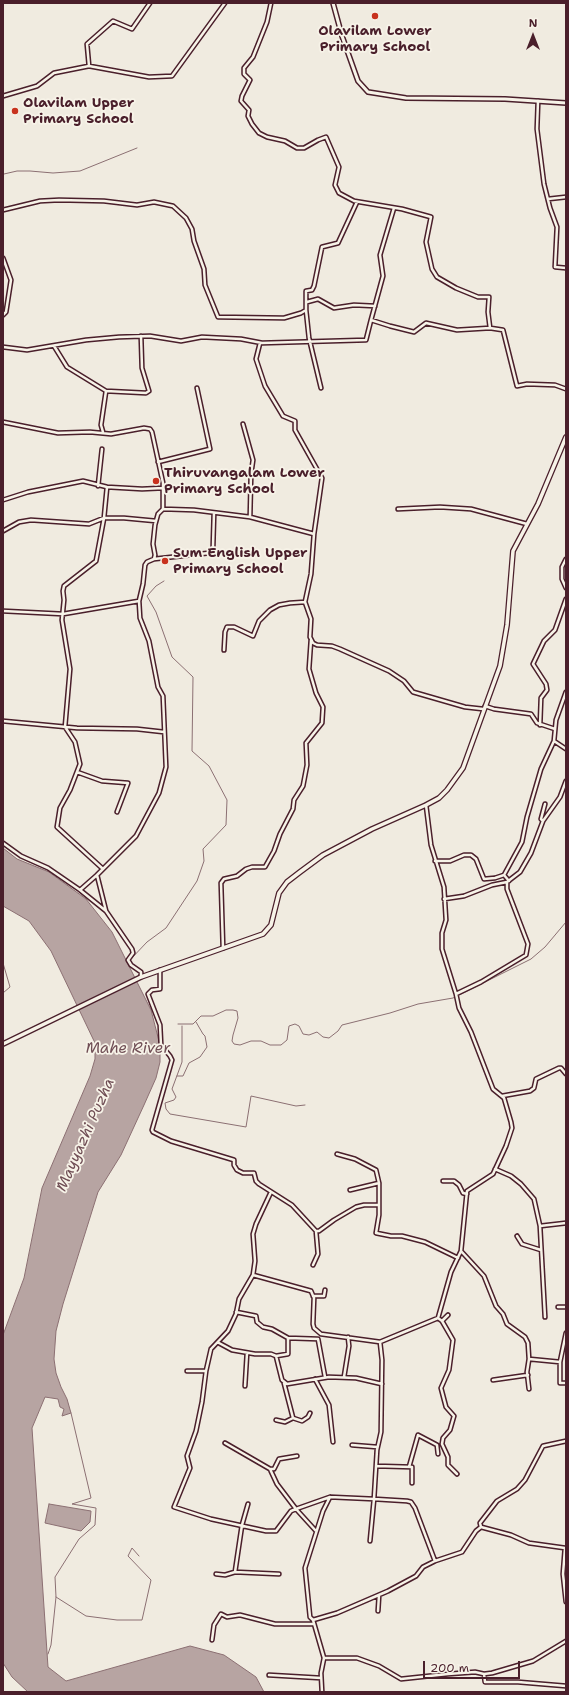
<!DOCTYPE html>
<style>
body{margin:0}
#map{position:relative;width:569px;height:1695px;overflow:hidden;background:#f0ebe0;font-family:"Shantell Sans",sans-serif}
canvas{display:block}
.frame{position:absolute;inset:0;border:4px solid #4a1f2b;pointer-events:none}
.north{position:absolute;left:513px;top:16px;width:40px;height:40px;-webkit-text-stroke:3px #f7f3e8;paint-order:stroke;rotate:0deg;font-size:11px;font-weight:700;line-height:16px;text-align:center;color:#4a1f2b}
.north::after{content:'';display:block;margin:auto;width:14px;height:18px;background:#4a1f2b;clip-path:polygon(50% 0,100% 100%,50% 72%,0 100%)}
.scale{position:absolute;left:423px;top:1661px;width:97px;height:18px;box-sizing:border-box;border:2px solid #4a1f2b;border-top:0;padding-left:5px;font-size:12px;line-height:14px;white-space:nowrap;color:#4a1f2b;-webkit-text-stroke:3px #f7f3e8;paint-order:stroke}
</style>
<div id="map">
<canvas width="569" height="1695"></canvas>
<div class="frame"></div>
<div class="north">N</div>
<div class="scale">200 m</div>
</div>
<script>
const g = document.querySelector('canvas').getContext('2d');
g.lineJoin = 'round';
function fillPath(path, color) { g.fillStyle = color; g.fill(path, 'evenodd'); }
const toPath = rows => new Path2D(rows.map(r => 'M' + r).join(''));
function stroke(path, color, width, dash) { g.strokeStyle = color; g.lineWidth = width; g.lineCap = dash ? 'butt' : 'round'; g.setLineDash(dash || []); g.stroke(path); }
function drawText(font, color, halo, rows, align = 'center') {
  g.font = font + ' "Shantell Sans",sans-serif'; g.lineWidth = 3.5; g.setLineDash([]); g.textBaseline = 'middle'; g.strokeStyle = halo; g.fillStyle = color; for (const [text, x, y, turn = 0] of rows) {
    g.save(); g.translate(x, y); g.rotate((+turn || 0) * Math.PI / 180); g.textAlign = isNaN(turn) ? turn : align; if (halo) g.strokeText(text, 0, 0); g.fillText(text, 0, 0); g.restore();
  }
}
const water = toPath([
 [3,848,17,859,49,872,86,899,112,932,151,1010,160,1045,160,1062,156,1078,144,1105,121,1155,98,1192,63,1304,56,1331,54,1359,56,1373,61,1387,67,1399,71,1413,62,1416,64,1409,60,1407,58,1399,45,1397,32,1428,48,1667,66,1681,190,1646,224,1655,256,1677,264,1692,28,1692,12,1677,3,1663,3,1335,24,1278,42,1188,90,1076,95,1059,95,1043,51,951,29,921,3,906,3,848],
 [49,1504,91,1511,90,1522,81,1531,45,1523,49,1504]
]);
const stream = toPath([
 [4,174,17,171,30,171,53,173,80,171,137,148],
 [129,961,147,942,166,928,197,881,204,861,203,849,226,825,227,800,209,766,192,751,193,677,172,657,156,612,147,596,156,586,164,581],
 [3,963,10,987,3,993],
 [178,1024,193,1024,201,1016,213,1016,226,1010,233,1010,237,1011,238,1018,233,1035,232,1041,234,1044,240,1045,251,1041,261,1041,270,1045,281,1045,287,1040,289,1026,295,1024,299,1026,303,1034,309,1035,317,1032,323,1037,329,1038,338,1031,342,1025,390,1013,418,1004,453,998,531,959,545,947,566,922],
 [182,1026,182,1062,172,1089,176,1097,174,1100,165,1103,166,1109,170,1114,246,1127,251,1096,296,1106,305,1105],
 [177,1076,183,1076,189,1063,200,1057,207,1047,205,1036,203,1034,196,1022],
 [56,1597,86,1616,117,1620,142,1620,151,1580,128,1556,132,1548,139,1556],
 [48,1654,51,1645,56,1597,55,1577,79,1539,95,1525,96,1508,72,1504,91,1498,71,1413]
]);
const minor = toPath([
 [271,3,267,22,253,57,244,68,244,74,250,80,242,96,241,101,249,110,248,116,252,124,259,133,267,137,285,141,297,148,304,148,318,140,326,137,339,167,335,185,339,193,354,201,402,209,431,217,426,242,432,269,437,277,456,288,478,297,489,297,488,312,490,328],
 [89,66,87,44,113,21,132,29,150,3],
 [3,96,37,86,54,73,89,66,149,77,172,76,225,3],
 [538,101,537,129,544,184,550,208,557,227,555,267,566,268],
 [548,199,566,197],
 [3,210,40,201,59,200,104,201,137,205,154,202,173,206,186,218,192,229,194,241,204,269,205,285,218,317,284,318,301,313,306,310,306,291,312,290,314,286,322,247,338,243,357,202],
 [3,258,11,280,6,312,3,315],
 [307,302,318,299,334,308,354,305,375,306],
 [306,310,309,338,321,388],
 [371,320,383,276,380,255,394,208],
 [260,343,256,359,265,386,283,416,295,421,295,430,322,478,314,534],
 [54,346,67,367,106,391,146,393,149,391,142,368,141,336],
 [3,347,27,350,86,340,119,337,150,336,181,341,202,337,241,339,262,343,366,340,371,320,390,326,414,332,426,323,457,330,490,328,503,330,517,386,527,384,555,385,566,389],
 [3,422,58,433,90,432,111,434,144,428,150,429,152,432,163,483,163,509,194,510,250,517,314,534,311,574,305,602,311,619,310,637,313,643,317,645,332,646,340,649,389,671,404,681,413,692,465,707,483,709],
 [243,424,253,460,251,474,250,517],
 [103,432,101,425,106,391],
 [158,462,210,449,197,388],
 [98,486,102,449],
 [3,500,28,492,83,481,107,487,142,489,163,488],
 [398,509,440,507,471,509,527,524],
 [3,531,19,522,31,520,89,524,104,518,124,518,156,521],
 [154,559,209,553,212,550,213,546,214,513],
 [566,559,562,567,562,579,566,588],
 [3,611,63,614,139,601],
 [224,650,225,632,227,627,234,627,253,636,259,621,270,610,279,605,290,603,305,602],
 [485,706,494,709,531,714,537,723,555,729],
 [3,721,77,728,137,729,164,732],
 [540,725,541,698,547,690,546,684,533,664,544,641,555,630,566,599],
 [554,741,566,749],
 [77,772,102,781,128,783,117,812],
 [426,805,431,845,444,887,446,920,442,933,442,949,456,994,481,982,526,955,528,944,507,889,507,882,520,872,531,853,543,821,560,797,566,781],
 [543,821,541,819,545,804],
 [3,843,21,856,48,868,80,890,97,875],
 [435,861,450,861,464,855,471,855,476,859,484,879,495,878,504,875,509,881],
 [103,869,57,827,60,808,70,790,80,764,75,742,65,727,70,669,62,620,64,600,63,591,64,586,96,561,104,518,107,487],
 [504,875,522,842,527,817,541,769,554,741,556,720,566,692],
 [80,890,106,911],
 [444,899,464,896,492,885,507,882],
 [223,948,221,883,224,879,237,876,246,869,252,867,265,867,274,851,280,834,293,809,294,800,303,786,307,765,306,743,322,723,323,707,316,693,309,669,311,640],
 [160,970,160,989,152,990,148,994,160,1025,161,1045,170,1056,172,1060,152,1130,153,1132,171,1141,234,1160,234,1165,237,1170,243,1173,254,1173,256,1181,259,1184,292,1205,316,1231,319,1231,334,1220,356,1207,364,1205,379,1205],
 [141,977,141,972,131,965,128,960,133,953,132,949,106,911,97,875,136,836,159,793,166,767,163,696,158,687,149,641,140,618,139,601,143,584,145,565,147,562,154,559,155,555,153,544,155,525,158,514,163,509],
 [502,1096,530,1091,534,1088,536,1079,559,1068,561,1068,566,1074],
 [337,1154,355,1159,376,1170,379,1183,379,1215,376,1233,391,1236,402,1236,425,1242,458,1258],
 [495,1169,511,1176,521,1184,534,1199,540,1226,545,1317],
 [443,1181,454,1181,459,1185,463,1193,467,1194],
 [350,1190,379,1183],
 [540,1226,566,1223],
 [517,1236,522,1244,541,1250],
 [461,1251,484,1276,496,1306,503,1314,507,1324,525,1337,528,1343,529,1359,560,1362,560,1383,566,1383],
 [313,1265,318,1254,316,1231],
 [253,1275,311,1291,314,1298,313,1324,314,1328,321,1334,380,1342],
 [313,1296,324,1296,325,1290],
 [558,1307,566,1307],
 [236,1312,256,1316,257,1322,263,1327,272,1329,288,1338],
 [438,1318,451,1272,461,1251,467,1191,493,1174,506,1146,512,1128,511,1122,504,1098,493,1089,471,1032,459,1008,456,994],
 [442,1321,448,1315],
 [219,1343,232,1350,255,1354,271,1354,276,1356,282,1380,287,1384,329,1377,356,1378,382,1384],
 [276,1356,288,1354,288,1338,318,1339,325,1377],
 [560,1362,566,1333],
 [187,1371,206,1371],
 [344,1377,349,1346,348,1337],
 [315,1379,329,1405,333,1442],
 [493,1380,528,1375],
 [284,1383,293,1418,302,1421,308,1417,310,1413],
 [245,1386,247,1353],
 [529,1389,527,1372,529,1359],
 [276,1420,285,1422,293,1418],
 [566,1441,543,1446,525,1480,517,1489,497,1501,480,1523,481,1527,511,1535,529,1543,565,1548,563,1574,566,1602],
 [225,1443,270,1469,277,1484,296,1509,291,1511,276,1531,266,1531,211,1519,174,1507,190,1468,187,1456,196,1431,202,1402,206,1371,211,1349,228,1331,236,1314,239,1299,253,1275,255,1261,253,1234,256,1224,271,1192],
 [352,1445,377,1447],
 [376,1466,412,1467,412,1483],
 [409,1467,418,1435,437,1445,438,1454],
 [270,1469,274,1469,279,1459,297,1456],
 [316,1531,296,1509,330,1497],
 [370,1541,374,1499,407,1501,411,1502,415,1508,435,1561],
 [235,1572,242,1525,248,1504],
 [216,1574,225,1575,235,1572,279,1574],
 [378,1611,379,1595],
 [313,1620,310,1617,305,1568,323,1511,330,1497,374,1499,377,1450,381,1432,382,1360,380,1342,438,1318,442,1321,453,1340,449,1370,441,1388,446,1407,454,1416,450,1430,443,1438,442,1444,448,1457,448,1465,457,1474],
 [212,1640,214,1625,221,1614,227,1617,240,1615,275,1624,314,1624],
 [324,1658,357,1658,379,1666,401,1679,448,1674,475,1672,484,1674,485,1682,518,1682,566,1686],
 [484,1674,492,1673,533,1661,566,1641],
 [269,1675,321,1678],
 [322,1692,321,1673,324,1658,313,1620,337,1613,388,1591,416,1576,423,1567,435,1561,462,1552,476,1531,481,1527]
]);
const tertiary = toPath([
 [333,3,342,36,358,81,368,92,406,98,505,99,566,103]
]);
const secondary = toPath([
 [3,1044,141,977,263,934,271,925,279,893,287,882,300,872,323,855,372,829,426,805,439,798,447,790,463,768,500,666,507,625,513,551,538,504,566,437]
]);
const markers = [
 [375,16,4,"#c8321e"],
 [15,111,4,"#c8321e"],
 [156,481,4,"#c8321e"],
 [165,561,4,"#c8321e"]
];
const poiNames = [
 ["Olavilam Lower",375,31,"center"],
 ["Primary School",375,47,"center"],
 ["Olavilam Upper",23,103],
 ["Primary School",23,119],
 ["Thiruvangalam Lower",164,473],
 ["Primary School",164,489],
 ["Sum English Upper",173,553],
 ["Primary School",173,569]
];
const waterNames = [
 ["Mahe River",128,1049],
 ["Mayyazhi Puzha",86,1135,-66]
];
fillPath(water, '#b7a4a2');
stroke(water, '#8b6f72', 1);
stroke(stream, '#8b6f72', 1);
stroke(minor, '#4a1f2b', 5.5);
stroke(tertiary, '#4a1f2b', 6);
stroke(secondary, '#4a1f2b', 6);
stroke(minor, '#f7f3e8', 2.5);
stroke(tertiary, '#f7f3e8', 3);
stroke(secondary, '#f7f3e8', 3.5);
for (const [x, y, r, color] of markers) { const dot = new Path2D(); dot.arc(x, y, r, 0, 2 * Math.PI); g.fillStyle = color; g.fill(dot); stroke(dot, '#f7f3e8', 1.5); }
drawText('bold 14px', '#4a1f2b', '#f7f3e8', poiNames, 'left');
drawText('italic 15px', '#704e55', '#f7f3e8', waterNames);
</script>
